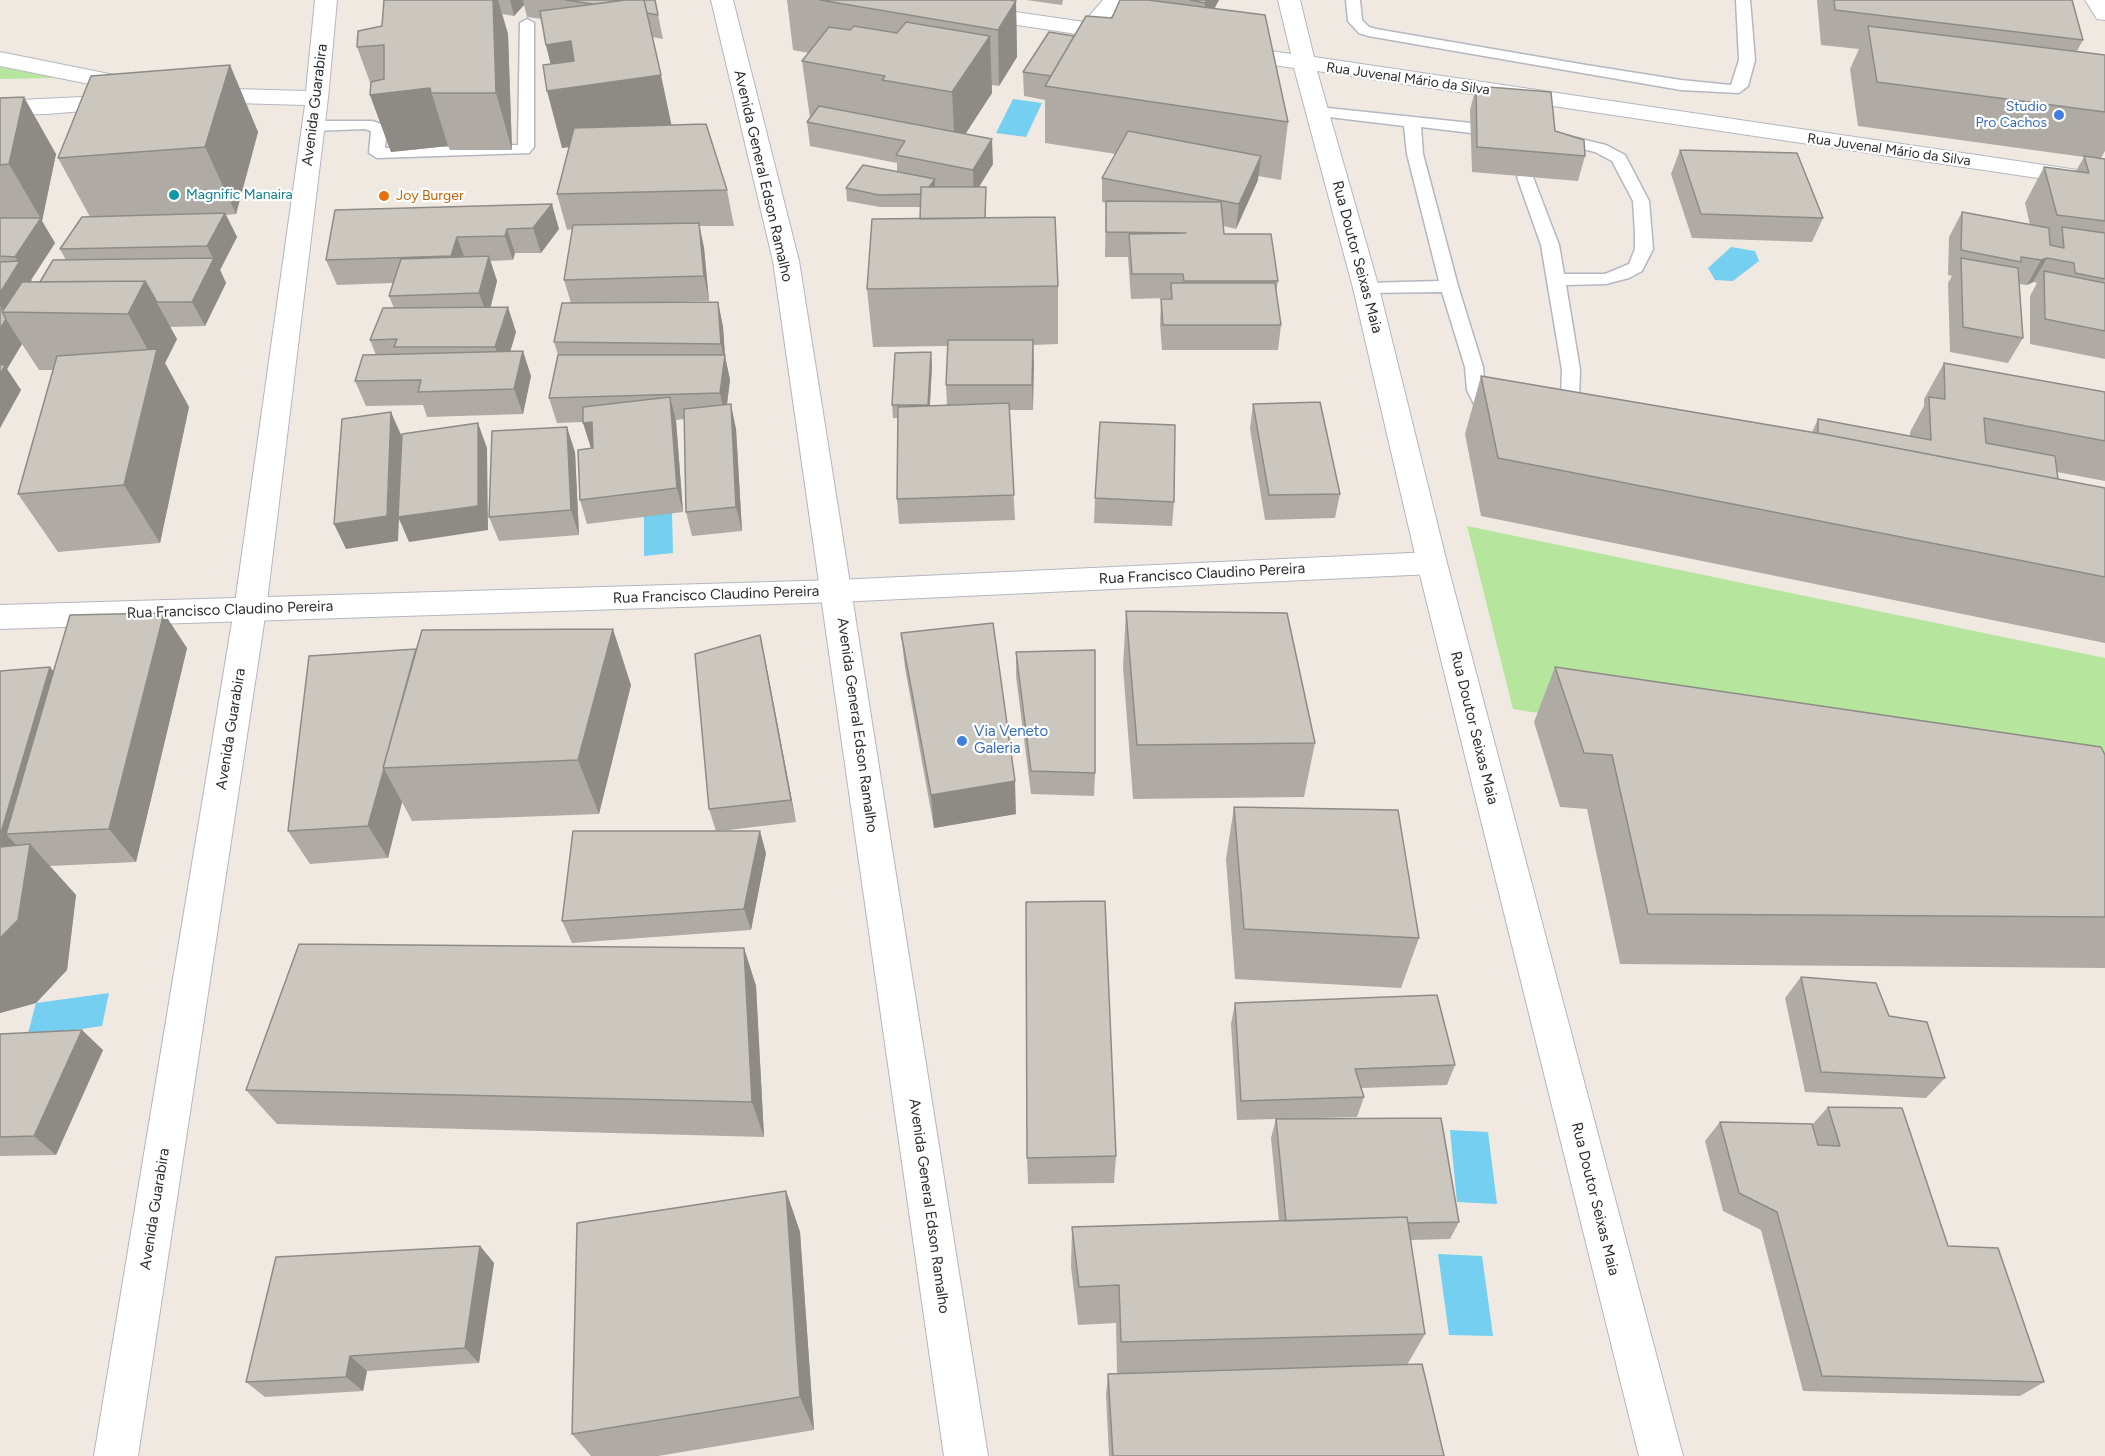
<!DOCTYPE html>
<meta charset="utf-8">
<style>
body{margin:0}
canvas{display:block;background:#efe9e1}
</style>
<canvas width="2105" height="1456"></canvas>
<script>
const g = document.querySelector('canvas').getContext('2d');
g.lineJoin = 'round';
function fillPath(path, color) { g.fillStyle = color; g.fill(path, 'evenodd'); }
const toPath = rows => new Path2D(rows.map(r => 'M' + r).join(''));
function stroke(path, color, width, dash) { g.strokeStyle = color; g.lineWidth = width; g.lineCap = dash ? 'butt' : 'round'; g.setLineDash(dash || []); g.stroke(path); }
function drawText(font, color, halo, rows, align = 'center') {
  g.font = font + ' Figtree,sans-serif'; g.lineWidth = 4.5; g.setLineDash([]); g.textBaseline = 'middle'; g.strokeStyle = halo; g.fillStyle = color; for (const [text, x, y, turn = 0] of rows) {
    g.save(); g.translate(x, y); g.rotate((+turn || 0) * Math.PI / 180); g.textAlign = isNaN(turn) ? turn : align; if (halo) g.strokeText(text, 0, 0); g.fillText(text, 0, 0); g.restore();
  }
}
const green = toPath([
 [0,67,55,78,0,79],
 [1467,526,2105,658,2105,779,2082,800,1513,709]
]);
const water = toPath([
 [1013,99,1042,103,1026,137,996,133],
 [1731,247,1755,251,1759,261,1733,281,1715,280,1708,268],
 [672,513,673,553,644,556,644,516],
 [109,993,102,1026,27,1037,36,1003],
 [1450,1130,1488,1132,1497,1204,1457,1202],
 [1438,1254,1482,1256,1493,1336,1449,1335]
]);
const lane = toPath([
 [1346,0,1360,0,1362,20,1369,27,1376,29,1586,65,1681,80,1731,85,1739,60,1736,0,1750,0,1755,60,1748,86,1739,93,1681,90,1368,36,1359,33,1348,21,1346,0],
 [527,19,534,23,534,147,529,153,377,158,369,153,371,131,365,129,313,131,305,126,313,121,372,121,385,125,387,128,385,148,518,145,520,23,527,19],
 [1318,107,1471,123,1479,128,1471,133,1421,127,1423,154,1458,286,1483,367,1485,390,1489,398,1503,407,1506,411,1503,415,1496,417,1489,415,1475,406,1467,390,1465,367,1442,292,1366,293,1360,292,1357,288,1360,284,1366,283,1439,281,1407,154,1404,126,1312,115,1310,112,1312,109,1318,107],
 [1556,133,1606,145,1625,155,1649,201,1653,249,1642,271,1629,278,1606,284,1566,285,1580,370,1579,398,1564,422,1557,423,1550,422,1547,417,1561,398,1562,370,1541,245,1517,177,1525,172,1533,177,1559,245,1564,274,1605,274,1629,264,1635,249,1635,233,1633,201,1612,161,1595,152,1550,141,1548,138,1550,135,1556,133]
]);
const street = toPath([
 [1432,552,1443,555,1447,563,1443,571,1432,574,837,602,0,629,0,605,837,580,1432,552]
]);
const secondary = toPath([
 [315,0,337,0,328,98,266,610,138,1456,94,1456,234,610,305,105,199,102,191,100,188,95,191,90,199,88,306,91,315,0],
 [711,0,733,0,799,261,988,1456,944,1456,773,261,711,0],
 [879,0,934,0,1084,22,1103,0,1125,0,1104,25,1132,29,1135,34,1132,39,1124,41,890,6,882,5,879,0],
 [1278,0,1300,0,1314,57,2105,174,2105,188,1317,71,1379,288,1447,563,1683,1456,1639,1456,1417,563,1353,288,1294,68,1231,59,1223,57,1220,52,1223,47,1231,45,1291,54,1278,0],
 [2085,0,2105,0,2105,20,2097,19,2085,0],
 [0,52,134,79,142,81,145,86,142,91,134,93,0,66,0,52],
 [123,95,131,97,134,102,131,107,47,114,0,115,0,101,123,95]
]);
const wall = toPath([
 [384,0,655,0,663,39,652,37,671,125,727,190,734,226,699,226,704,248,709,301,636,303,718,302,723,327,725,356,730,380,727,405,736,429,742,531,692,536,686,512,684,419,676,420,683,512,587,524,580,500,593,448,591,448,583,422,557,423,549,398,558,355,554,342,571,303,564,280,573,229,567,230,557,194,569,147,562,148,551,64,546,45,542,19,527,17,524,5,514,16,502,14,508,34,512,150,450,150,448,146,391,152,370,95,371,85,357,47,382,26],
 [787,0,1010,0,1016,1,1017,57,999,86,992,85,992,93,965,134,993,164,979,187,986,218,1058,286,1058,344,1033,345,1033,410,1009,410,1015,520,899,524,897,499,898,418,893,418,892,405,932,365,930,406,947,405,946,385,948,346,873,347,867,289,920,219,920,207,880,207,847,201,846,188,897,172,897,163,810,146,807,122,810,118,802,61,809,53,793,50],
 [1026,0,1063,0,1062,5],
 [1120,0,1219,0,1214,9,1288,122,1281,180,1258,176,1258,180,1236,229,1223,226,1224,234,1278,281,1276,293,1281,325,1278,350,1162,350,1160,324,1161,299,1170,299,1170,298,1131,299,1128,257,1105,257,1106,203,1102,202,1102,178,1116,154,1045,143,1045,100,1024,96,1023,72,1074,36,1112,18],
 [1817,0,2072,0,2083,40,2077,51,2105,55,2105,151,2101,158,2105,159,2105,359,2030,344,2030,296,2037,283,2033,282,2027,285,2019,284,2023,338,2008,363,1950,352,1948,283,1952,276,1948,275,1949,237,1962,212,2030,225,2025,203,2044,167,2076,171,2084,157,1858,126,1850,69,1859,49,1821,45],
 [230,65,258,132,236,214,226,215,237,237,220,270,226,283,205,326,170,327,177,339,165,363,189,407,160,543,58,552,18,494,53,370,39,370,22,344,7,369,21,390,0,428,0,98,56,154,42,221,55,243,31,280,32,282,40,282,66,260,60,249,90,217,58,158],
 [1476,86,1555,131,1585,156,1578,181,1472,172,1470,110],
 [1680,150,1823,218,1812,242,1692,238,1671,174],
 [335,210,559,229,541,253,515,253,513,260,490,261,497,281,490,307,516,332,510,352,531,376,523,414,427,417,423,405,366,406,355,381,376,355,370,340,394,308,389,296,393,283,337,285,326,260],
 [1944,363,2105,392,2105,481,2057,472,2058,479,2105,488,2105,643,1481,516,1465,434,1481,376,1812,432,1818,419,1910,436,1910,432,1924,406,1924,399],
 [1253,404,1340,494,1335,518,1265,520,1250,429],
 [575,452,579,535,499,541,489,517],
 [1095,498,1174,502,1172,526,1094,523],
 [1126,611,1315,743,1304,797,1133,799,1123,667],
 [901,633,1016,814,934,828,905,668],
 [187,648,136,862,50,866,76,895,67,970,36,1003,0,1013,0,671,50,667,54,672],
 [1016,652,1095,773,1094,796,1031,794,1016,676],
 [309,656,631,685,599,814,412,821,402,802,388,858,310,864,288,831],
 [765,659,796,822,720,831,766,853,751,930,572,943,562,921,716,831,709,809],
 [1555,667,2105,755,2105,968,1620,964,1587,809,1560,807,1534,722],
 [1234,807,1419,938,1401,988,1235,979,1226,859],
 [744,948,756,986,764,1137,277,1124,246,1090],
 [1801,977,1945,1078,1926,1098,1805,1092,1785,998],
 [1235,1003,1455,1065,1447,1085,1361,1088,1364,1097,1357,1117,1276,1119,1459,1222,1450,1239,1411,1240,1425,1334,1407,1365,1444,1456,1109,1456,1106,1395,1108,1374,1117,1373,1116,1323,1078,1325,1071,1267,1072,1227,1279,1221,1271,1138,1276,1119,1237,1120,1231,1024],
 [0,1034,103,1050,56,1155,0,1156],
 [1828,1107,1948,1246,2044,1382,2020,1396,1803,1391,1761,1230,1723,1211,1705,1141,1720,1122,1812,1125],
 [1116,1156,1114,1183,1028,1184,1027,1158],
 [786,1191,800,1232,814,1430,658,1456,591,1456,572,1434],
 [480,1246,494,1263,479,1363,367,1371,363,1391,265,1397,246,1382]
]);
const shadedWall = toPath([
 [493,0,498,0,508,34,512,150,496,93],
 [510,0,523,0,524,5,514,16],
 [1207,0,1219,0,1204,27,1205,3],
 [1016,1,1017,57,999,86,998,30],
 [990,36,992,93,955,150,952,92],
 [571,41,661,75,673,132,562,148,547,91,557,90,546,45],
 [230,65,258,132,236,214,205,147],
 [430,88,448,146,391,152,370,95],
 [24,97,56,154,42,221,55,243,31,280,35,286,4,312,0,306,0,293,19,263,15,257,41,219,9,164],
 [992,139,993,164,974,195,973,170],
 [1261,156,1258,180,1236,229,1239,204],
 [935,179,935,192,924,194],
 [986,187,986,249,985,224],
 [552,204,559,229,541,253,533,228],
 [225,213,237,237,220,270,226,283,205,326,192,302,213,258,207,246],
 [699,223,704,248,709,301,704,276],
 [507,229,515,253,513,260,505,236],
 [457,237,466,262,460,280,451,256],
 [489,256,497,281,488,318,479,293],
 [2047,258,2033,282,2027,285,2041,260],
 [145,281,177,339,165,363,189,407,160,543,124,485,154,361,128,314],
 [718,302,723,327,725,356,730,380,725,418,720,393,724,360,721,344],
 [508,307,516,332,504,372,495,347],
 [6,319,22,344,7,369,21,390,0,428,0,329],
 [1033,340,1034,365,1033,410,1032,385],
 [523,351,531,376,523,414,514,389],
 [931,352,932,365,929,418,928,405],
 [670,397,676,421,683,512,677,488],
 [731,404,736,429,742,531,736,507],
 [391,412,402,437,478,423,487,448,488,530,409,542,399,519,398,541,346,549,334,524],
 [592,422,599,447,591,448,583,423],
 [567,427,575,452,579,535,571,510],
 [164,613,187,648,136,862,109,829],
 [613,629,631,685,599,814,578,760],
 [760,635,765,659,796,822,791,800],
 [50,667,68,691,6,834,23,852,19,866,0,846,0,836],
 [384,769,402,802,388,858,368,826],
 [1015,781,1016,814,934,828,931,795],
 [760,831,766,853,751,930,744,909],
 [30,844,76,895,67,970,36,1003,0,1013,0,938],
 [744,948,756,986,764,1137,752,1102],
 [82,1030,103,1050,56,1155,34,1136],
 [786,1191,800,1232,814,1430,800,1397],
 [480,1246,494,1263,479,1363,465,1348],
 [350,1356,367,1371,363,1391,346,1377]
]);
const building = toPath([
 [384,0,493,0,496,93,431,93,430,88,370,95,371,82,384,79,384,45,357,47,358,31,382,26,384,0],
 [566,0,626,0,593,4,566,0],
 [626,0,644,0,661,75,547,91,543,65,574,61,571,41,546,45,540,11,626,0],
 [644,0,655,0,658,15,647,13,644,0],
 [820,0,1010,0,1016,1,998,30,820,0],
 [1120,0,1148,0,1265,15,1288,122,1045,86,1086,16,1112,18,1120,0],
 [1190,0,1207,0,1205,3,1190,0],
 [1834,0,2072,0,2083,40,1835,10,1834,0],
 [906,22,990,36,952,92,882,80,885,76,802,61,829,27,850,30,854,26,897,33,906,22],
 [1868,26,2105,55,2105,112,1877,82,1868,26],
 [1049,32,1074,36,1051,76,1023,72,1049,32],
 [230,65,205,147,58,158,91,76,230,65],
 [1476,86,1551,92,1555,131,1584,140,1585,156,1477,147,1476,86],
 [24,97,9,164,0,165,0,98,24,97],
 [819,106,992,139,973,170,896,155,905,141,807,122,819,106],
 [706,124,727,190,557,194,574,128,706,124],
 [1128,131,1261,156,1239,204,1102,178,1128,131],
 [1680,150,1797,153,1823,218,1701,214,1680,150],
 [2084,156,2105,159,2105,221,2057,215,2044,167,2089,173,2084,156],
 [863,165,935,179,929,187,921,187,921,194,879,195,846,188,863,165],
 [921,187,986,187,985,218,920,219,921,187],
 [1106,201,1221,202,1224,234,1271,234,1278,281,1184,281,1183,274,1132,274,1129,234,1186,233,1106,232,1106,201],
 [552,204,533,228,507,229,505,236,457,237,451,256,326,260,335,210,552,204],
 [1962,212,2049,228,2050,245,2064,248,2062,227,2105,233,2105,279,2075,273,2074,263,2047,258,2041,260,2021,257,2021,262,1961,250,1962,212],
 [225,213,207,246,60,249,82,217,225,213],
 [1055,217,1058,286,867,289,872,219,1055,217],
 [0,218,41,218,15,257,0,256,0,218],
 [699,223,704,276,564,280,573,225,699,223],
 [489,256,479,293,389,296,401,259,489,256],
 [214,258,192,302,157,302,145,281,40,282,53,260,214,258],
 [1961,258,2018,268,2023,338,1963,327,1961,258],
 [20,261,0,293,0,262,20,261],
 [2044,271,2105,283,2105,331,2045,319,2044,271],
 [145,281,128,314,2,312,22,282,145,281],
 [1171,283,1275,283,1281,325,1163,325,1161,299,1172,299,1171,283],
 [718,302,721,344,554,342,562,303,718,302],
 [508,307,495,347,394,347,397,339,370,340,383,308,508,307],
 [0,309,4,309,2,312,6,319,0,329,0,309],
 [948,340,1033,340,1032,385,946,385,948,340],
 [157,349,124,485,18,494,57,356,157,349],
 [523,351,514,389,418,392,421,380,355,381,363,355,523,351],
 [931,352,928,405,892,405,895,353,931,352],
 [558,355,725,355,720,393,549,398,558,355],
 [1944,363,2105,392,2105,441,1984,418,1986,443,2055,456,2058,479,1818,433,1818,419,1931,440,1929,397,1945,399,1944,363],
 [0,365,5,365,0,374,0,365],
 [1481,376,1828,435,2105,488,2105,577,1498,458,1481,376],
 [670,397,677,488,580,500,578,450,593,448,592,422,583,423,583,407,670,397],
 [1320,402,1340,494,1269,495,1253,404,1320,402],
 [1009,403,1014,495,897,499,898,407,1009,403],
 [731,404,736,507,686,512,684,409,731,404],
 [391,412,387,516,334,524,342,419,391,412],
 [1100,422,1175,425,1174,502,1095,498,1100,422],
 [478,423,478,506,398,517,402,434,478,423],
 [567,427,571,510,489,517,492,431,567,427],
 [1126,611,1287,613,1315,743,1137,745,1126,611],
 [164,613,109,829,6,834,70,615,164,613],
 [993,623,1015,781,931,795,901,633,993,623],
 [613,629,578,760,383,768,422,630,613,629],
 [760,635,791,800,709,809,695,654,760,635],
 [416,649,383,768,384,769,368,826,288,831,309,656,416,649],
 [1095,650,1095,773,1031,771,1016,652,1095,650],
 [50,667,0,836,0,671,50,667],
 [1555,667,2101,747,2105,755,2105,917,1648,914,1612,755,1584,753,1555,667],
 [1234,807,1398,810,1419,938,1244,929,1234,807],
 [573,831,760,831,744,909,562,921,573,831],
 [30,844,18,920,0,938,0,847,30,844],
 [1105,901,1116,1156,1027,1158,1026,902,1105,901],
 [299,944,744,948,752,1102,246,1090,299,944],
 [1801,977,1876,983,1889,1016,1927,1022,1945,1078,1821,1072,1801,977],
 [1437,995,1455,1065,1355,1069,1364,1097,1241,1101,1235,1003,1437,995],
 [82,1030,34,1136,0,1137,0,1034,82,1030],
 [1828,1107,1902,1108,1948,1246,1998,1248,2044,1382,1822,1376,1777,1212,1739,1193,1720,1122,1812,1124,1818,1145,1840,1146,1828,1107],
 [1441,1118,1459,1222,1408,1223,1407,1217,1286,1221,1276,1119,1441,1118],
 [786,1191,800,1397,572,1434,577,1223,786,1191],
 [1407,1217,1425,1334,1121,1342,1119,1285,1079,1287,1072,1227,1407,1217],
 [480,1246,465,1348,350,1356,346,1377,246,1382,276,1257,480,1246],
 [1422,1364,1444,1456,1113,1456,1108,1374,1422,1364]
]);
const markers = [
 [2059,115,6,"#3f7fe0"],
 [174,195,6,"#0f9aa8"],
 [384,196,6,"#e8710a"],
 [962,741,6,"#3f7fe0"]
];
const farStreetnames = [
 ["Rua Juvenal Mário da Silva",1408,79,8],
 ["Rua Juvenal Mário da Silva",1889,150,8]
];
const farShopnames = [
 ["Studio",2047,107],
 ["Pro Cachos",2047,123]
];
const farCulturenames = [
 ["Magnific Manaira",186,195]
];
const farFoodnames = [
 ["Joy Burger",396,196]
];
const streetNames = [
 ["Avenida Guarabira",315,105,-83],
 ["Avenida General Edson Ramalho",763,176,77],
 ["Rua Doutor Seixas Maia",1357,257,75],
 ["Rua Francisco Claudino Pereira",1202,574,-3],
 ["Rua Francisco Claudino Pereira",716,595,-2],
 ["Rua Francisco Claudino Pereira",230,610,-2],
 ["Avenida General Edson Ramalho",857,725,82],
 ["Rua Doutor Seixas Maia",1474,728,76],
 ["Avenida Guarabira",231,729,-81],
 ["Rua Doutor Seixas Maia",1595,1199,76],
 ["Avenida General Edson Ramalho",929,1206,82],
 ["Avenida Guarabira",155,1209,-81]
];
const shopNames = [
 ["Via Veneto",974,732],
 ["Galeria",974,749]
];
fillPath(green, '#b6e59e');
fillPath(water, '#75cff0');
stroke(lane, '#b4b7c1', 3);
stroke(street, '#b4b7c1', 2);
stroke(secondary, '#b4b7c1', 2);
fillPath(lane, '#fff');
fillPath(street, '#fff');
fillPath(secondary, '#fff');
fillPath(wall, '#afaba4');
fillPath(shadedWall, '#8e8b86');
fillPath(building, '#cbc7bf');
stroke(building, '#8e8b86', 1.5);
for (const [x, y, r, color] of markers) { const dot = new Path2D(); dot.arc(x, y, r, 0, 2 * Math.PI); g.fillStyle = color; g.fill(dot); stroke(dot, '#fff', 2); }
drawText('14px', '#2e2e2e', '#fff', farStreetnames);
drawText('14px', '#366cbe', '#fff', farShopnames, 'right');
drawText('14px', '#0d838f', '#fff', farCulturenames, 'left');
drawText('14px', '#c56008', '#fff', farFoodnames, 'left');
drawText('15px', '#2e2e2e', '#fff', streetNames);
drawText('15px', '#366cbe', '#fff', shopNames, 'left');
</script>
